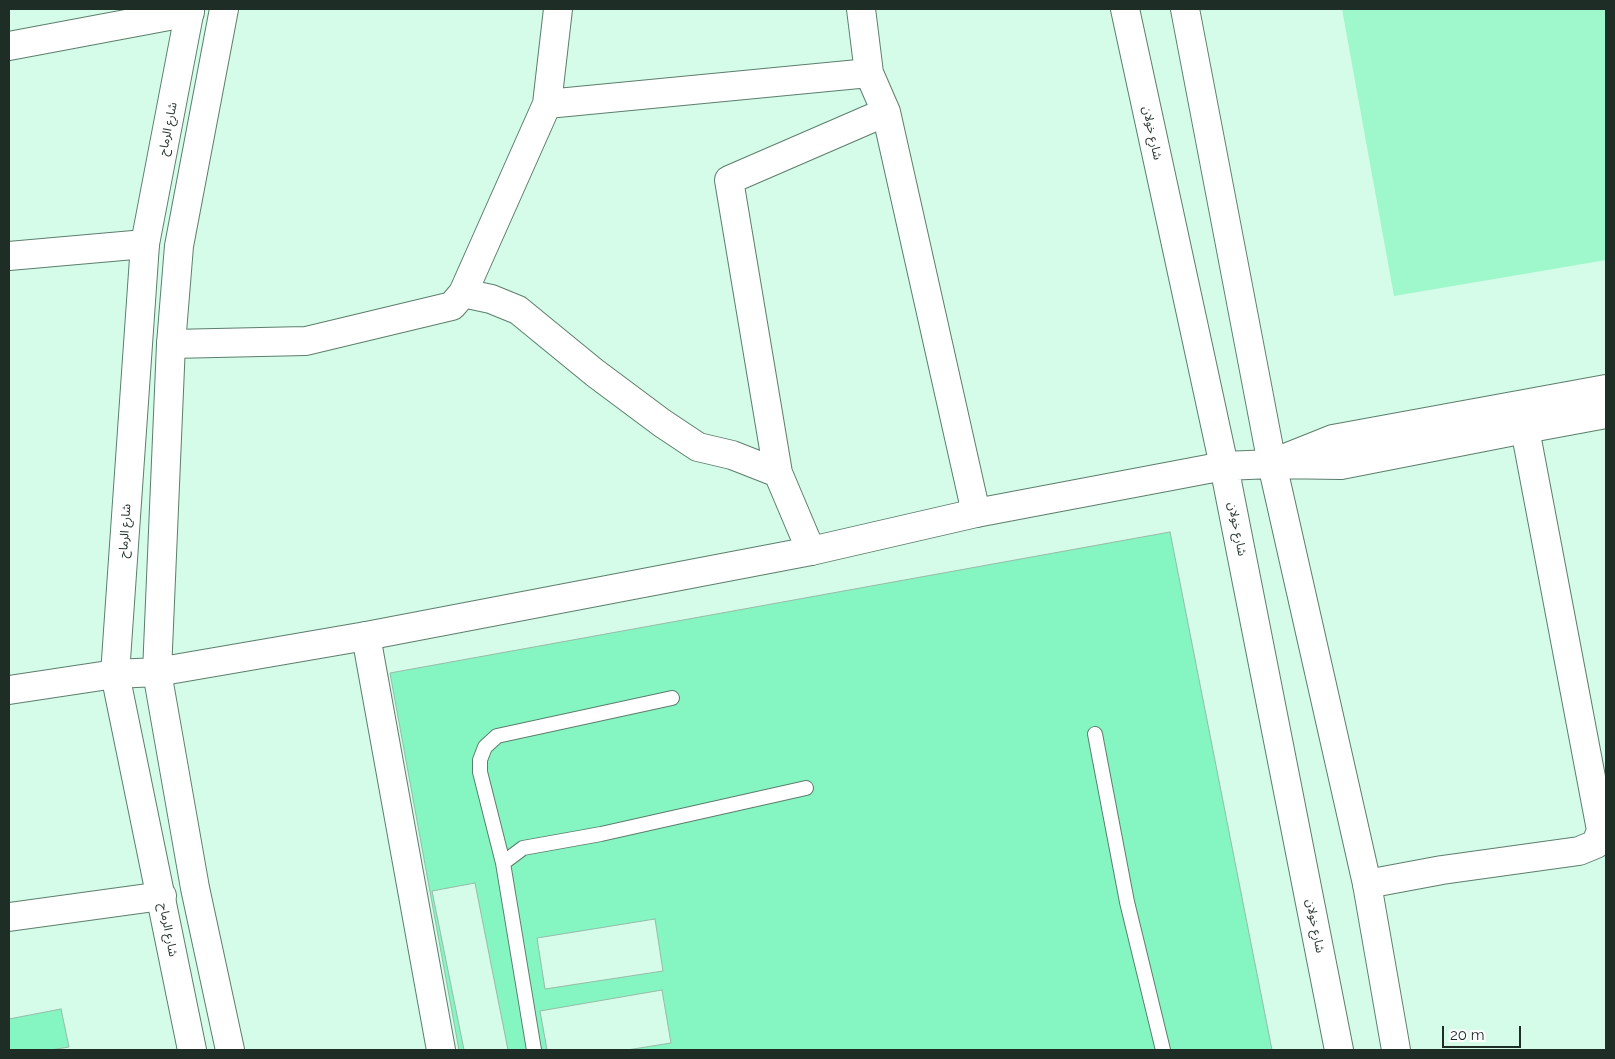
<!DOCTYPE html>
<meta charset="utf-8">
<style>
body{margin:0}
#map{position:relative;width:1615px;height:1059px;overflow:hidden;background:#d5fce8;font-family:Raleway,sans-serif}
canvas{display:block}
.frame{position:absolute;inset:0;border:10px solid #1e2d26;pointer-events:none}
.scale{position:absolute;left:1442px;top:1026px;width:79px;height:22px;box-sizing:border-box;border:2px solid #1e2d26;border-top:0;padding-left:6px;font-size:15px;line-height:18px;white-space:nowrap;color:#1e2d26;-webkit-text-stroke:4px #fff;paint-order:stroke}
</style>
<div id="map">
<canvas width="1615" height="1059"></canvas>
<div class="frame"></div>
<div class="scale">20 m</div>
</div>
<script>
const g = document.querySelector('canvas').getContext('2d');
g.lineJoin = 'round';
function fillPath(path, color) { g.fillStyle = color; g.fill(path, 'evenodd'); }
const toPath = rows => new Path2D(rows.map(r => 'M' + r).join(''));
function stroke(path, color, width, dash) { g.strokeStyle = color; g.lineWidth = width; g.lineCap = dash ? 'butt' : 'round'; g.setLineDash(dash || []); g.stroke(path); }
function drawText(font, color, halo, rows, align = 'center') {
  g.font = font + ' Raleway,"Noto Sans Arabic",sans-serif'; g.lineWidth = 4; g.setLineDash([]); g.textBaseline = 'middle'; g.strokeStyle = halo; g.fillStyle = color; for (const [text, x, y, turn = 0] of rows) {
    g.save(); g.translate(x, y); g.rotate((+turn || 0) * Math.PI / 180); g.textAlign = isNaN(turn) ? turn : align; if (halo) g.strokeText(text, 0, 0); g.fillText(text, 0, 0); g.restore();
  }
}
const green = toPath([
 [1342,9,1606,9,1606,260,1394,296]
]);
const building = toPath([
 [1170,532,1272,1050,459,1050,390,673,1170,532],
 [475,883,508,1050,464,1050,432,891,475,883],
 [655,919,663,971,545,989,537,938,655,919],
 [662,990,671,1043,627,1050,547,1050,540,1011,662,990],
 [61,1009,69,1047,51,1050,9,1050,9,1019,61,1009]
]);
const lane = toPath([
 [1095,734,1127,902,1163,1050],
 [503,863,523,848,601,834,806,788],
 [534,1050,503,863,480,772,480,760,485,747,497,736,672,698]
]);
const street = toPath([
 [861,9,869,73,886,112,976,513],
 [9,46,190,12],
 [547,104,869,73],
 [9,256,145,244],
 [463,293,491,299,518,310,595,373,662,423,698,447,732,455,778,473],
 [171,344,306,341,452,306,463,293,547,104,558,9],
 [811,551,778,473,729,180,886,112],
 [366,636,441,1050],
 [9,690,115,674],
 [1367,884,1442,870,1579,851,1596,844,1601,830,1525,429],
 [9,917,162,896]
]);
const secondary = toPath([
 [190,9,145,244,115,674,192,1050],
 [224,9,179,246,171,344,157,672,195,888,230,1050],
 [1125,9,1224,466,1339,1050],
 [1185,9,1272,464,1367,884,1396,1050],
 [1283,459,1333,439,1606,389],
 [115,674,157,672,366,636,811,551,976,513,1224,466,1272,464,1341,465,1525,429,1606,414]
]);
const streetNames = [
 ["شارع الرماح",168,129,-79],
 ["شارع خولان",1152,133,78],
 ["شارع خولان",1237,529,79],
 ["شارع الرماح",125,531,-86],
 ["شارع خولان",1315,926,79],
 ["شارع الرماح",168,930,79]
];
fillPath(green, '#9ff7cc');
fillPath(building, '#85f6c2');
stroke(building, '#96bba8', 1);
stroke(lane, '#5c7e6d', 16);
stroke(street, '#5c7e6d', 30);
stroke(secondary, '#5c7e6d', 30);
stroke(lane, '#fff', 14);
stroke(street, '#fff', 28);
stroke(secondary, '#fff', 28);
drawText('12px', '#1e2d26', '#fff', streetNames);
</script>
